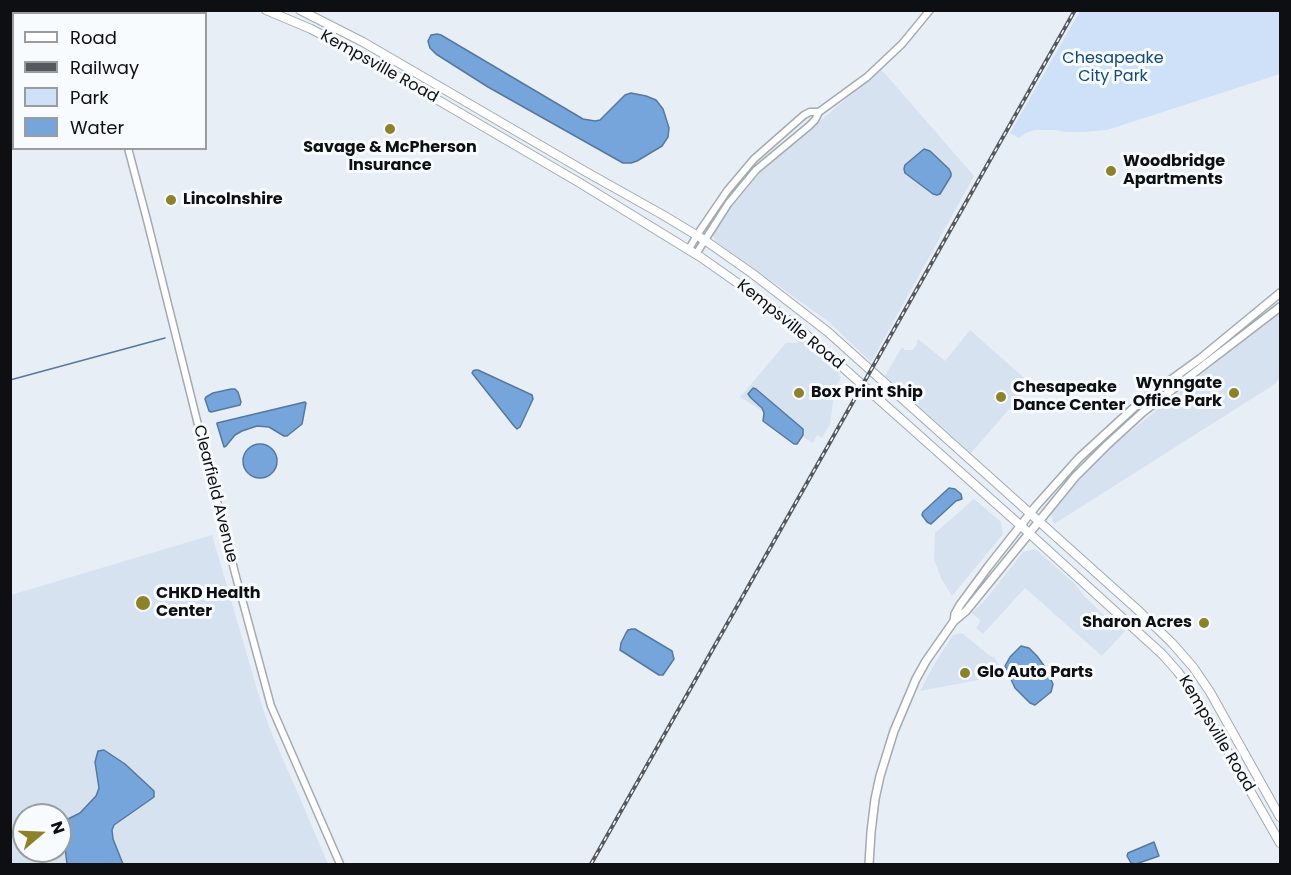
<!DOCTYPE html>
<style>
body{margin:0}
#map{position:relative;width:1291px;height:875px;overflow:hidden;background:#e7eef6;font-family:Poppins,sans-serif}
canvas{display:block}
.frame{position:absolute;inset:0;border:12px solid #0d0f12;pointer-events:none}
.legend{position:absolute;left:12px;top:12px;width:195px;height:138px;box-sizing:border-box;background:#f8fbfe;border:2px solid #9a9da0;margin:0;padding:8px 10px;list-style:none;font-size:18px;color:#0d0f12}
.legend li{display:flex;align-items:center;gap:12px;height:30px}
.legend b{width:30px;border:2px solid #9a9da0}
.north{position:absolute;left:12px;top:803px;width:60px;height:60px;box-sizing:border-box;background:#f8fbfe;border:2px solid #9a9da0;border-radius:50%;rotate:71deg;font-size:16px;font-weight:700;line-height:24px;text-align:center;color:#0d0f12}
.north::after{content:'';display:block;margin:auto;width:21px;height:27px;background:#8d822a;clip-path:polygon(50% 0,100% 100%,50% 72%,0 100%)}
</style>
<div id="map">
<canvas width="1291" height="875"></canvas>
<div class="frame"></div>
<ul class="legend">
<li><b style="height:8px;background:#fff"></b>Road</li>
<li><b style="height:8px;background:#55595e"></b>Railway</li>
<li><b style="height:16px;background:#cee1f8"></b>Park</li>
<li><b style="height:16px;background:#76a5dc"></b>Water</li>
</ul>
<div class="north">N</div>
</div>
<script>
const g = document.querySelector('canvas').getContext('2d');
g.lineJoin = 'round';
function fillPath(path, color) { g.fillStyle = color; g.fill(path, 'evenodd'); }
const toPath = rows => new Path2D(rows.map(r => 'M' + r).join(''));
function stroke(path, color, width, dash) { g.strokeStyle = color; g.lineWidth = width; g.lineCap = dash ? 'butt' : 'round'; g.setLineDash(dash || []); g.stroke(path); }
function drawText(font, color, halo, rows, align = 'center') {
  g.font = font + ' Poppins,sans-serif'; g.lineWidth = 6; g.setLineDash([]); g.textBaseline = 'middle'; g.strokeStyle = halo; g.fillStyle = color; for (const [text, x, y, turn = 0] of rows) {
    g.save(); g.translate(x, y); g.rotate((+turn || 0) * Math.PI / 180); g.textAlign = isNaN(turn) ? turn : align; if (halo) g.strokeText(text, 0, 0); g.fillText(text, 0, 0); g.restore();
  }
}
const built = toPath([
 [881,69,974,176,871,362,829,322,717,242,714,238,713,234,722,218,762,170],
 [1280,312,1280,377,1275,384,1054,524,1051,515,1053,510,1097,460,1112,446],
 [970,330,1031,384,971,453,885,376,902,347,905,350,912,350,916,346,918,339,945,361],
 [800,339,839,372,839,376,841,377,835,388,830,424,822,438,817,435,813,443,740,397,786,343,797,343],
 [974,499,1001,522,1003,534,952,596,942,580,934,560,935,533],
 [212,535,262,706,271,732,302,803,328,864,11,864,11,595],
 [24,815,60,815,60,851,24,851],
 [1034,549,1038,551,1076,585,1084,596,1108,619,1126,630,1102,656,1025,588,983,634,976,628,979,624,980,620,972,613,987,598,1023,552],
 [962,633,990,656,994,657,1005,675,920,691,935,663,953,635]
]);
const green = toPath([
 [1080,11,1280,11,1280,74,1107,130,1083,132,1066,132,1056,130,1035,130,1026,133,1019,138,1010,133]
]);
const water = toPath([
 [437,34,441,35,583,119,595,121,600,120,625,95,631,93,646,96,656,100,663,109,669,128,668,137,662,146,637,161,631,163,623,163,488,87,436,54,430,48,428,41,431,35,437,34],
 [924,149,930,151,949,169,951,173,951,176,940,194,937,195,933,194,905,173,904,169,905,165,924,149],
 [475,370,478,370,532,395,533,399,520,427,517,429,514,426,472,373,473,371,475,370],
 [753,388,756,389,803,429,803,435,797,444,794,444,763,421,764,413,762,408,751,398,748,394,753,388],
 [231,389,235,389,238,392,241,402,240,405,211,412,209,411,205,399,206,397,213,393,231,389],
 [305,402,306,403,302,424,287,436,284,436,269,427,257,426,242,431,235,435,226,446,224,447,217,424,217,423,305,402],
 '243 461a17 17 0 1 1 34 0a17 17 0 1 1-34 0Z',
 [949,488,955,489,961,494,962,499,956,501,931,524,927,522,922,515,923,512,949,488],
 [632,629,635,629,672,651,674,659,663,675,659,675,620,650,621,643,626,633,628,630,632,629],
 [1021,646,1029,648,1037,656,1045,667,1053,684,1051,692,1035,705,1030,703,1015,688,1005,666,1010,657,1021,646],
 [104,750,125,764,154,791,154,797,114,825,112,830,113,839,123,864,67,864,62,822,80,813,96,796,99,788,95,762,98,751,104,750],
 [1154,842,1159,856,1136,864,1131,863,1127,856,1128,853,1154,842]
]);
const stream = toPath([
 [10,132,14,131],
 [10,380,165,338]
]);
const tertiary = toPath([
 [95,10,95,14],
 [128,148,147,220,235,573,271,706,340,864],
 [689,249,697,235,727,191,754,159,804,115,810,112,819,112],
 [696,254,728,204,756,170,809,126,815,120,819,112,867,77,902,44,930,10]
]);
const secondary = toPath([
 [954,621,955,614,960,605,988,567,1036,506,1079,458,1139,403,1201,358,1280,293],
 [869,864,871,832,875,799,880,776,894,731,916,679,926,661,954,621,966,611,1075,477,1107,445,1143,412,1280,307]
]);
const primary = toPath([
 [266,10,311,29,366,58,580,183,702,258,770,306,803,332,1029,533,1162,654,1178,672,1200,703,1280,843],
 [300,10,363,42,588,173,663,215,706,241,753,274,828,332,1140,612,1172,643,1193,667,1210,692,1280,817]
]);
const rail = toPath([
 [591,864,1075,10]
]);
const markers = [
 [390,129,6,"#8d822a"],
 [1111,171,6,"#8d822a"],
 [171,200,6,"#8d822a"],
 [799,393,6,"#8d822a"],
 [1234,393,6,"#8d822a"],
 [1001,397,6,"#8d822a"],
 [143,603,8,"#8d822a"],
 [1204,623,6,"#8d822a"],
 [965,673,6,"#8d822a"]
];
const parkNames = [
 ["Chesapeake",1113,59],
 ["City Park",1113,77]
];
const streetNames = [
 ["Kempsville Road",379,67,29],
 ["Kempsville Road",790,325,39],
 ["Clearfield Avenue",215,494,76],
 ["Kempsville Road",1216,734,59]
];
const poiNames = [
 ["Savage & McPherson",390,148,"center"],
 ["Insurance",390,166,"center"],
 ["Woodbridge",1123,162],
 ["Apartments",1123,180],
 ["Lincolnshire",183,200],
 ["Wynngate",1222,384,"right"],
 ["Office Park",1222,402,"right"],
 ["Chesapeake",1013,388],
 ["Dance Center",1013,406],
 ["Box Print Ship",811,393],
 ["CHKD Health",156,594],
 ["Center",156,612],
 ["Sharon Acres",1192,623,"right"],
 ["Glo Auto Parts",977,673]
];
fillPath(built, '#d6e2f0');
fillPath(green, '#cee1f8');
fillPath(water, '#76a5dc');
stroke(water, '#56789f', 1.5);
stroke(stream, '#56789f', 1.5);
stroke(tertiary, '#a3aab1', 9);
stroke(secondary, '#a3aab1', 10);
stroke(primary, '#a3aab1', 10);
stroke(tertiary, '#fff', 6);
stroke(secondary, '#fff', 7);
stroke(primary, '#fff', 8);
stroke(rail, '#55595e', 4);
stroke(rail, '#f8fbfe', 1.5, [4.5]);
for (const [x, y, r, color] of markers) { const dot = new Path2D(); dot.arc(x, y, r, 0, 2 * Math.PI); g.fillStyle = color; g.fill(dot); stroke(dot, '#f8fbfe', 2); }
drawText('16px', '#164779', '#f8fbfe', parkNames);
drawText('16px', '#0d0f12', '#f8fbfe', streetNames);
drawText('bold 16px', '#0d0f12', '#f8fbfe', poiNames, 'left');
</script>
